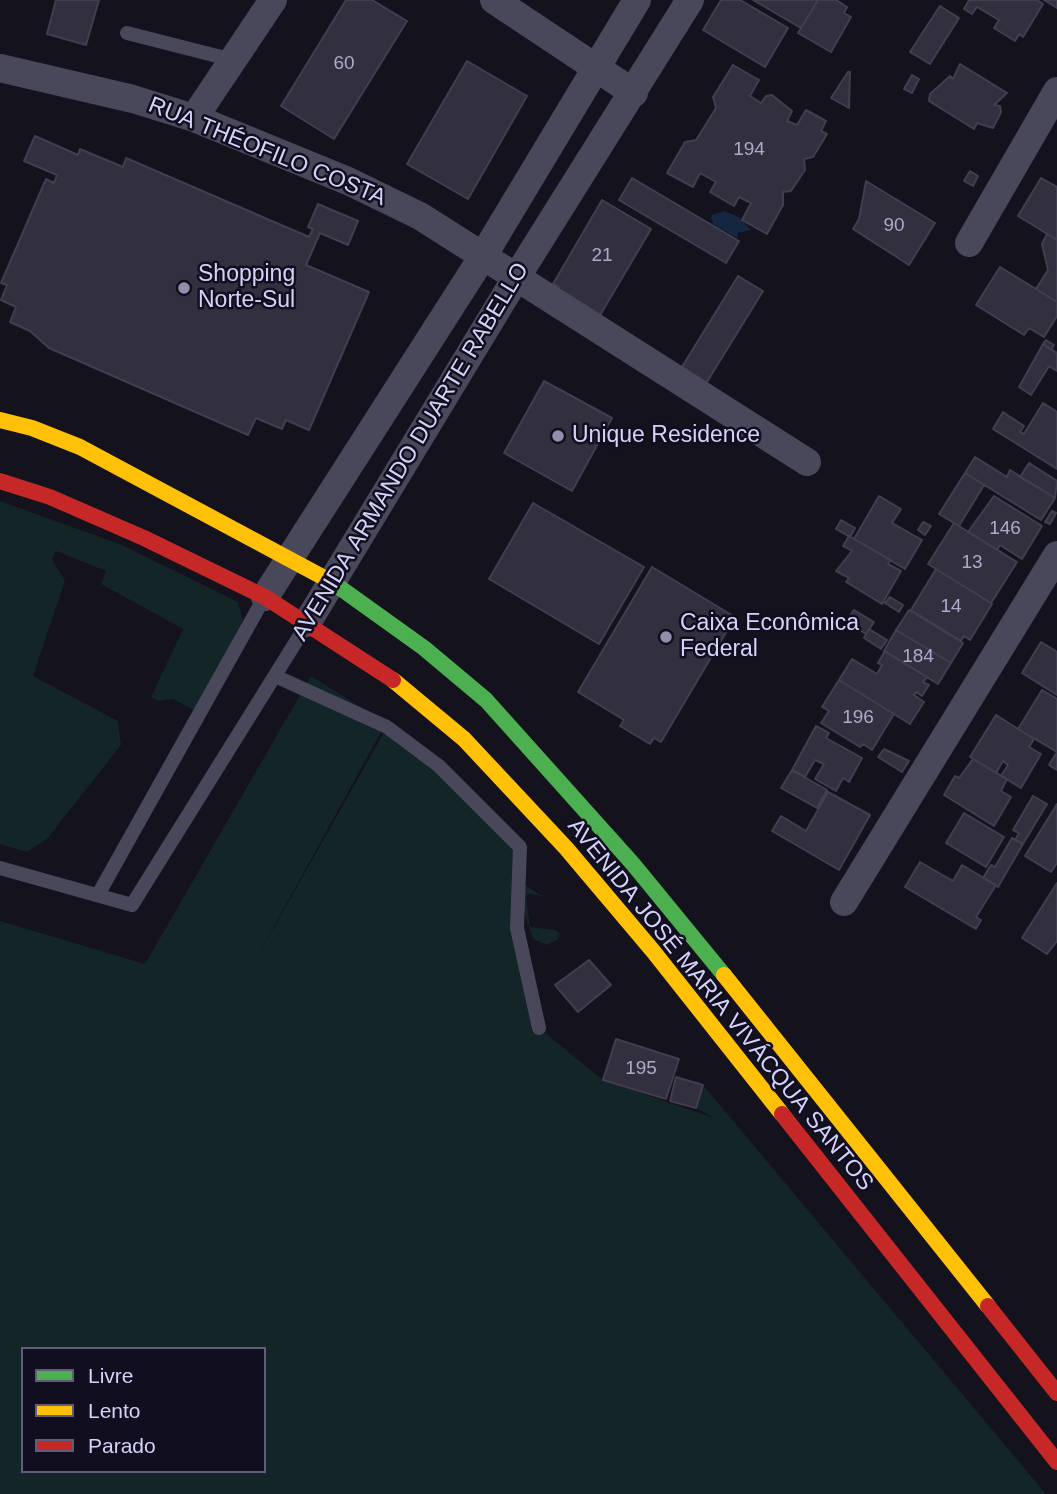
<!DOCTYPE html>
<meta charset="utf-8">
<style>
body{margin:0}
#map{position:relative;width:1057px;height:1494px;overflow:hidden;background:#14121c;font-family:Arial,sans-serif}
canvas{display:block}
.legend{position:absolute;left:21px;top:1347px;width:245px;height:126px;box-sizing:border-box;background:#110f1f;border:2px solid #5f5d77;margin:0;padding:9px 12px;list-style:none;font-size:21px;color:#d5d2fa}
.legend li{display:flex;align-items:center;gap:14px;height:35px}
.legend b{width:35px;border:2px solid #5f5d77}
</style>
<div id="map">
<canvas width="1057" height="1494"></canvas>
<ul class="legend">
<li><b style="height:9px;background:#4caf50"></b>Livre</li>
<li><b style="height:9px;background:#ffc107"></b>Lento</li>
<li><b style="height:9px;background:#c62828"></b>Parado</li>
</ul>
</div>
<script>
const g = document.querySelector('canvas').getContext('2d');
g.lineJoin = 'round';
function fillPath(path, color) { g.fillStyle = color; g.fill(path, 'evenodd'); }
const toPath = rows => new Path2D(rows.map(r => 'M' + r).join(''));
function stroke(path, color, width, dash) { g.strokeStyle = color; g.lineWidth = width; g.lineCap = dash ? 'butt' : 'round'; g.setLineDash(dash || []); g.stroke(path); }
function drawText(font, color, halo, rows, align = 'center') {
  g.font = font + ' Arial,sans-serif'; g.lineWidth = 5; g.setLineDash([]); g.textBaseline = 'middle'; g.strokeStyle = halo; g.fillStyle = color; for (const [text, x, y, turn = 0] of rows) {
    g.save(); g.translate(x, y); g.rotate((+turn || 0) * Math.PI / 180); g.textAlign = isNaN(turn) ? turn : align; if (halo) g.strokeText(text, 0, 0); g.fillText(text, 0, 0); g.restore();
  }
}
const green = toPath([
 [0,501,122,545,238,602,243,620,200,713,173,699,158,701,151,697,183,629,101,584,106,571,56,551,52,559,65,581,33,676,118,721,121,745,47,839,27,852,0,844],
 [311,676,386,723,255,961,387,727,520,847,523,884,542,896,529,894,526,896,530,927,556,930,560,934,557,940,547,945,533,939,519,896,539,1028,603,1080,714,1118,696,1108,703,1085,1046,1494,0,1494,0,921,145,964],
 [23,1349,264,1349,264,1471,23,1471]
]);
const water = toPath([
 [724,211,739,217,751,230,738,233,737,238,713,224,711,215]
]);
const building = toPath([
 [56,0,99,0,86,45,47,34,56,0],
 [346,0,372,0,407,21,334,139,281,106,346,0],
 [721,0,740,0,788,28,765,67,703,30,721,0],
 [753,0,818,0,801,28,753,0],
 [818,0,836,0,847,7,844,13,851,17,831,52,798,33,818,0],
 [969,0,1037,0,1043,4,1023,37,1019,34,1015,41,994,28,999,20,977,7,972,14,964,9,969,0],
 [1044,0,1057,0,1057,8,1044,0],
 [940,6,959,18,930,64,910,52,940,6],
 [467,61,527,96,468,199,407,164,467,61],
 [960,64,1007,93,994,105,1000,106,1001,112,993,128,977,123,974,129,929,101,930,94,950,76,953,79,960,64],
 [733,65,759,80,750,96,761,103,766,96,772,95,792,111,787,121,797,125,806,110,826,121,821,131,827,134,813,157,804,159,805,170,791,191,783,192,783,205,767,234,742,220,751,203,739,197,734,206,710,192,716,182,700,173,693,187,667,173,685,142,696,140,716,108,713,97,733,65],
 [848,72,850,72,849,108,831,98,848,72],
 [912,75,919,79,912,93,904,89,912,75],
 [35,136,78,155,80,149,123,167,126,158,309,237,313,229,308,227,318,204,358,221,348,245,320,233,306,265,369,292,309,430,286,420,282,429,256,418,248,435,49,348,30,331,10,322,16,307,1,300,7,285,1,283,46,179,54,183,57,175,24,161,35,136],
 [970,171,978,176,973,186,964,181,970,171],
 [632,178,739,241,726,263,619,200,632,178],
 [1041,178,1057,187,1057,240,1018,216,1041,178],
 [866,181,935,223,909,265,853,229,859,219,866,181],
 [602,200,651,229,596,322,553,297,559,287,553,284,602,200],
 [1047,234,1057,240,1057,302,1036,289,1048,270,1042,244,1047,234],
 [1000,267,1057,302,1057,316,1044,337,1029,328,1024,335,976,305,1000,267],
 [738,276,763,291,702,390,677,375,738,276],
 [1046,340,1054,345,1051,350,1043,344,1046,340],
 [1043,344,1057,353,1057,371,1049,366,1031,395,1019,387,1043,344],
 [544,381,612,418,572,491,504,453,544,381],
 [1043,403,1057,412,1057,469,993,429,1003,412,1024,426,1020,432,1024,434,1043,403],
 [975,457,1007,477,1010,470,1055,498,1041,520,965,473,975,457],
 [1029,463,1057,481,1055,498,1020,477,1029,463],
 [965,473,984,485,959,526,939,514,965,473],
 [879,496,901,509,892,523,922,540,905,569,854,539,879,496],
 [994,496,1042,526,1022,559,1000,545,997,550,968,532,994,496],
 [533,503,644,567,599,644,489,579,533,503],
 [1052,511,1056,513,1050,524,1045,522,1052,511],
 [841,520,855,528,850,537,836,529,841,520],
 [923,522,931,526,925,535,918,530,923,522],
 [954,523,1017,562,991,603,928,564,954,523],
 [849,536,891,560,888,564,901,571,882,604,846,582,849,578,836,571,852,551,843,546,849,536],
 [652,567,735,617,661,742,654,738,650,744,620,726,624,720,578,692,652,567],
 [936,569,992,604,970,640,964,636,961,641,911,610,936,569],
 [890,597,903,605,899,612,885,603,890,597],
 [854,610,874,622,866,634,846,622,854,610],
 [909,610,963,643,951,663,896,630,909,610],
 [869,629,887,640,881,649,864,638,869,629],
 [896,630,951,663,938,684,884,651,896,630],
 [1041,642,1057,652,1057,695,1022,673,1041,642],
 [885,651,927,677,923,682,929,685,922,696,916,692,914,695,924,702,910,724,839,680,852,659,877,674,882,665,878,663,885,651],
 [839,680,894,714,872,750,863,744,860,747,821,723,829,711,822,707,839,680],
 [1042,690,1057,699,1057,752,1018,729,1042,690],
 [996,715,1034,739,1029,747,1041,754,1021,788,1001,776,1008,765,1003,761,996,773,970,757,996,715],
 [816,726,829,733,826,738,862,758,849,782,843,778,836,791,815,779,824,764,815,760,805,777,792,770,816,726],
 [884,749,909,761,902,772,878,757,884,749],
 [1057,752,1057,770,1049,765,1057,752],
 [973,759,1007,779,1001,791,1011,797,994,826,944,795,955,776,959,778,973,759],
 [792,770,827,790,817,808,781,788,792,770],
 [828,792,870,815,839,870,772,831,781,816,806,831,828,792],
 [1033,796,1047,804,1023,844,1015,840,1019,833,1013,830,1033,796],
 [1057,804,1057,863,1051,872,1025,856,1057,804],
 [964,813,1004,837,986,867,946,843,964,813],
 [1012,838,1023,844,998,887,983,878,991,865,995,867,1012,838],
 [920,862,953,881,962,865,996,885,976,917,981,920,976,929,905,887,920,862],
 [1057,883,1057,941,1047,954,1022,938,1057,883],
 [589,960,611,985,578,1012,555,985,589,960],
 [616,1039,679,1059,666,1099,603,1080,616,1039],
 [676,1077,703,1085,696,1108,670,1101,676,1077]
]);
const lane = toPath([
 [127,33,233,60],
 [275,676,387,727,439,766,520,847,517,928,539,1028],
 [0,868,132,905,307,624],
 [99,893,264,598]
]);
const street = toPath([
 [494,0,634,93],
 [0,68,133,99,194,118,348,181,420,216,807,462],
 [194,118,273,0],
 [969,243,1057,91],
 [265,597,483,256,637,0],
 [307,623,516,278,690,0],
 [844,902,1057,555]
]);
const fast = toPath([
 [332,582,424,648,486,700,633,864,724,975]
]);
const slow = toPath([
 [0,420,32,428,80,447,332,582],
 [393,680,464,739,566,848,653,951,782,1114],
 [724,975,988,1306]
]);
const jam = toPath([
 [0,481,50,497,144,538,265,597,393,680],
 [782,1114,1057,1462],
 [988,1306,1057,1393]
]);
const markers = [
 [184,288,7,"#918fac"],
 [558,436,7,"#918fac"],
 [666,637,7,"#918fac"]
];
const numberNames = [
 ["60",344,64],
 ["194",749,150],
 ["90",894,226],
 ["21",602,256],
 ["146",1005,529],
 ["13",972,563],
 ["14",951,607],
 ["184",918,657],
 ["196",858,718],
 ["195",641,1069]
];
const streetNames = [
 ["RUA THÉOFILO COSTA",267,152,22],
 ["AVENIDA ARMANDO DUARTE RABELLO",411,452,-59],
 ["AVENIDA JOSÉ MARIA VIVÁCQUA SANTOS",720,1005,51]
];
const poiNames = [
 ["Shopping",198,275],
 ["Norte-Sul",198,301],
 ["Unique Residence",572,436],
 ["Caixa Econômica",680,624],
 ["Federal",680,650]
];
fillPath(green, '#132526');
fillPath(water, '#142640');
fillPath(building, '#32303e');
stroke(building, '#403e4f', 2);
stroke(lane, '#49485b', 14);
stroke(street, '#49485b', 28);
stroke(fast, '#4caf50', 16);
stroke(slow, '#ffc107', 16);
stroke(jam, '#c62828', 16);
for (const [x, y, r, color] of markers) { const dot = new Path2D(); dot.arc(x, y, r, 0, 2 * Math.PI); g.fillStyle = color; g.fill(dot); stroke(dot, '#110f1f', 2.5); }
drawText('19px', '#acaacb', null, numberNames);
drawText('23px', '#d5d2fa', '#110f1f', streetNames);
drawText('23px', '#d5d2fa', '#110f1f', poiNames, 'left');
</script>
